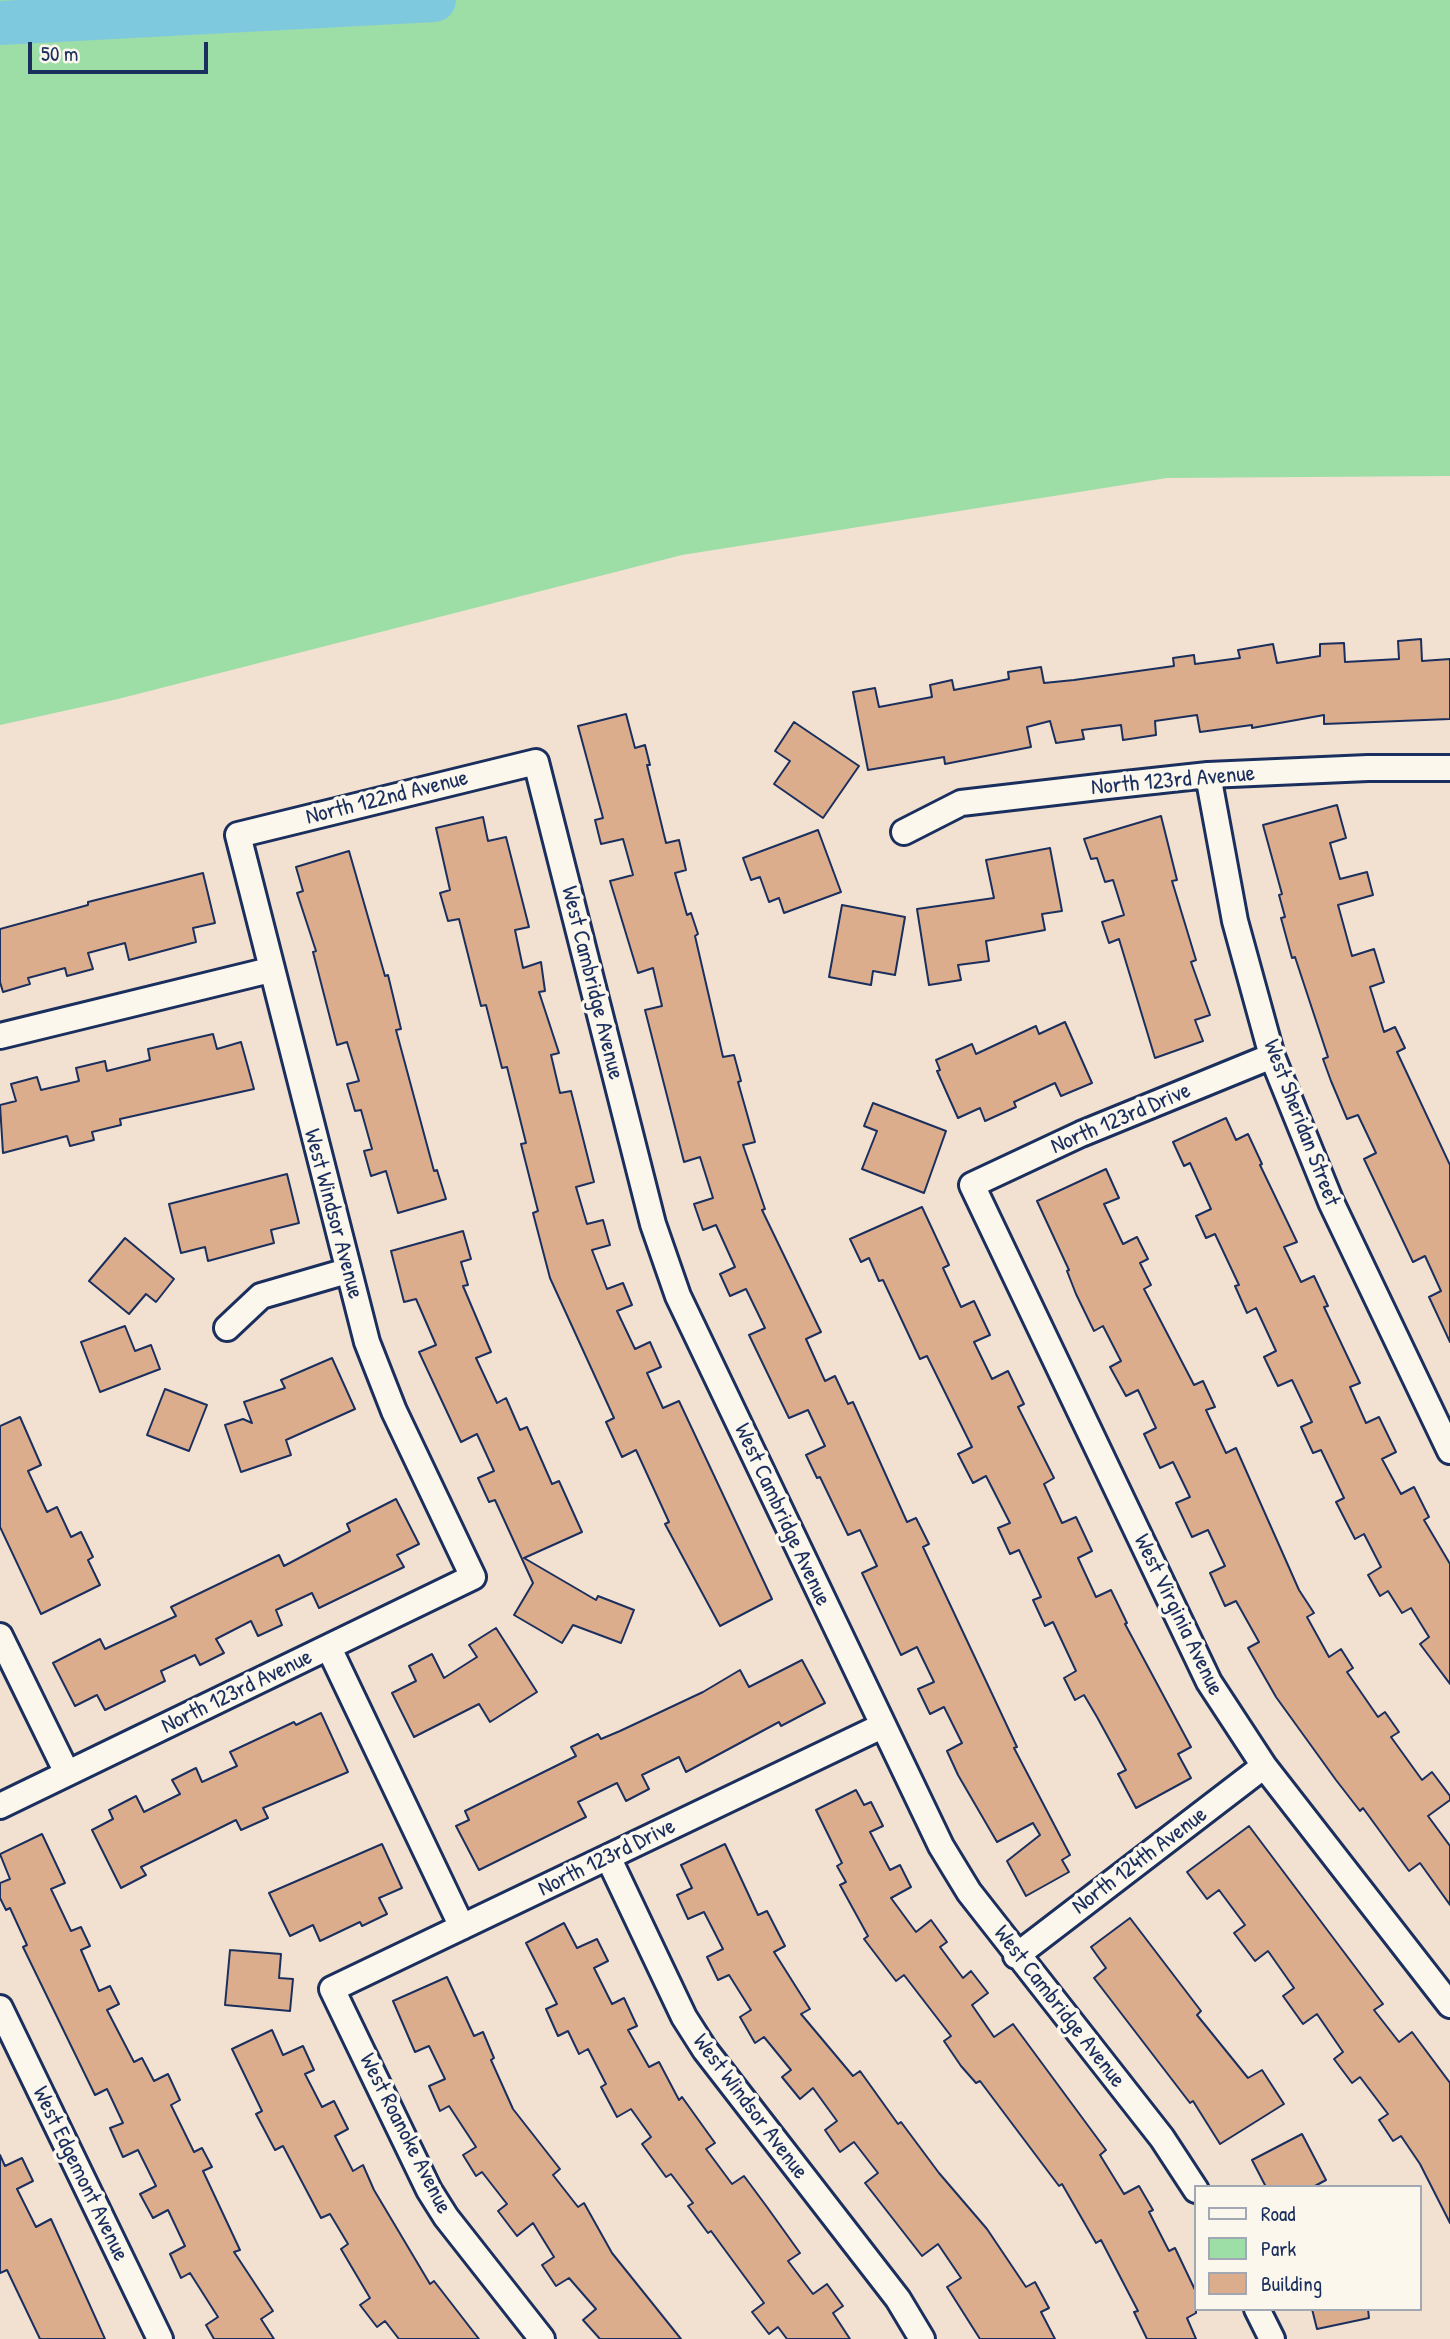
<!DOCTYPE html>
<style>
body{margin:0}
#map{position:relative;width:1450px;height:2339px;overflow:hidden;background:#f2e1d0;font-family:"Patrick Hand",sans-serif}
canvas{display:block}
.legend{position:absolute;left:1194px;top:2185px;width:228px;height:126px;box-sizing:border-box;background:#fbf7ec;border:2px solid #a1a7b3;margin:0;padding:9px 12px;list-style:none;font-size:21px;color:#1b2f5e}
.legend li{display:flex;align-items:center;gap:14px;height:35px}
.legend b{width:35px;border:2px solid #a1a7b3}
.scale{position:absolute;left:28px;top:42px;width:180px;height:32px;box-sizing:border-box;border:4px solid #1b2f5e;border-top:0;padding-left:9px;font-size:21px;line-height:24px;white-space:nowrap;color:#1b2f5e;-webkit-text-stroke:5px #fbf7ec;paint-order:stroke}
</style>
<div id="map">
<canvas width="1450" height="2339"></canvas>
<ul class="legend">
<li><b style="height:9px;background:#fbf7ec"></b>Road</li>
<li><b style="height:19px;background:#9ddda6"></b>Park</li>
<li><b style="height:19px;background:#dcad8d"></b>Building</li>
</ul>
<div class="scale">50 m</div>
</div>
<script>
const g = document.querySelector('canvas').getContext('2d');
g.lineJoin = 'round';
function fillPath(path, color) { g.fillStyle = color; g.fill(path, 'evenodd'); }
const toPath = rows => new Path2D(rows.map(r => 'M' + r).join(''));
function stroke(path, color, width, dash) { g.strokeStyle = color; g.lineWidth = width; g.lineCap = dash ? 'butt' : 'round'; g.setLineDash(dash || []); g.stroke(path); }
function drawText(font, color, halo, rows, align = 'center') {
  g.font = font + ' "Patrick Hand",sans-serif'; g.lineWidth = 7; g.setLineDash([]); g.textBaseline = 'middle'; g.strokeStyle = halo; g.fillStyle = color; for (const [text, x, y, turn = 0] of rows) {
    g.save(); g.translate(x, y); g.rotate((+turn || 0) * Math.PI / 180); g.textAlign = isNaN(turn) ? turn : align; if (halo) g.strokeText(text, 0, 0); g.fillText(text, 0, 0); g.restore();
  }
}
const green = toPath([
 [0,0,1450,0,1450,476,1167,478,682,555,118,699,0,725]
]);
const river = toPath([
 [0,23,434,0]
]);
const building = toPath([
 [1421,639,1422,661,1450,659,1450,719,1324,724,1324,715,1252,728,1252,725,1200,732,1197,715,1155,721,1156,735,1123,740,1121,725,1082,730,1084,739,1056,743,1050,721,1027,727,1031,747,945,764,944,757,868,770,853,692,875,688,879,707,932,697,930,685,952,680,954,690,1009,679,1008,672,1041,667,1044,683,1074,680,1174,666,1173,658,1194,655,1195,664,1240,658,1238,650,1273,644,1277,663,1320,656,1320,644,1344,643,1345,662,1399,659,1398,641,1421,639],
 [626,714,635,748,645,745,650,765,647,765,666,843,679,840,686,870,675,873,687,915,691,913,698,934,695,936,723,1057,734,1055,741,1081,738,1082,755,1142,743,1145,765,1209,762,1210,821,1332,806,1339,825,1381,835,1376,848,1404,853,1402,907,1522,916,1518,929,1544,923,1547,1017,1747,1014,1748,1070,1855,1062,1860,1069,1872,1026,1896,1007,1861,1040,1835,1033,1823,997,1842,958,1775,947,1751,962,1743,944,1707,930,1714,918,1689,934,1682,917,1647,901,1655,862,1573,877,1566,860,1530,848,1535,820,1477,817,1478,806,1455,825,1446,808,1410,789,1418,749,1335,765,1328,746,1289,730,1296,720,1274,735,1267,716,1225,703,1230,694,1204,713,1198,700,1157,684,1162,645,1010,662,1006,653,968,638,973,610,881,633,875,623,839,601,844,595,820,603,818,578,726,626,714],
 [794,722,859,766,823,818,774,784,790,761,775,751,794,722],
 [1337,805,1346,838,1330,843,1340,879,1367,872,1373,895,1338,905,1352,956,1374,949,1384,982,1370,987,1384,1032,1395,1027,1405,1048,1397,1052,1450,1165,1450,1342,1429,1297,1441,1291,1425,1256,1413,1262,1364,1159,1376,1153,1358,1115,1347,1119,1331,1081,1323,1059,1328,1057,1295,957,1292,958,1281,918,1285,917,1279,895,1282,894,1263,825,1337,805],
 [1161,816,1177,880,1172,881,1196,960,1191,962,1210,1015,1195,1020,1203,1041,1155,1058,1119,939,1109,943,1102,922,1124,915,1113,880,1105,882,1097,858,1091,859,1084,839,1161,816],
 [483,817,488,841,506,837,529,927,515,930,523,968,541,962,545,991,539,992,559,1053,551,1055,560,1093,571,1091,594,1182,576,1187,587,1224,603,1220,610,1245,592,1250,607,1289,623,1283,632,1305,617,1311,635,1349,650,1342,661,1367,647,1373,663,1408,679,1401,772,1599,720,1626,665,1524,669,1522,636,1450,622,1457,606,1422,614,1418,550,1278,533,1213,538,1211,521,1144,526,1143,507,1067,502,1068,486,1005,481,1006,459,919,448,921,440,893,450,890,436,828,483,817],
 [818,830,841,892,784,913,779,898,769,902,760,877,751,880,743,858,818,830],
 [1050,848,1062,911,1042,914,1045,930,986,941,989,961,958,965,961,980,929,985,917,909,994,898,986,860,1050,848],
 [349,851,385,976,388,975,401,1029,396,1030,434,1171,437,1170,446,1199,398,1213,386,1171,371,1176,364,1151,372,1149,361,1110,355,1111,347,1084,359,1081,347,1042,337,1045,313,952,316,951,297,893,303,891,296,867,349,851],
 [203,873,215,923,193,928,196,942,129,960,125,943,88,953,93,969,67,976,65,968,28,978,30,984,3,992,0,982,0,929,88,905,88,902,203,873],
 [842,905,905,917,895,975,873,971,871,985,829,977,842,905],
 [1065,1022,1092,1083,1061,1096,1055,1083,1014,1102,1016,1107,985,1121,980,1108,958,1118,937,1071,940,1070,936,1060,972,1044,976,1054,1036,1026,1039,1034,1065,1022],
 [213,1034,217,1049,241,1042,254,1089,120,1119,121,1125,92,1132,94,1140,70,1146,67,1136,3,1153,0,1105,16,1101,11,1084,37,1077,41,1090,79,1081,76,1068,105,1061,107,1071,150,1060,148,1049,213,1034],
 [873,1103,946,1131,924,1193,862,1169,877,1131,864,1126,873,1103],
 [1226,1118,1236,1140,1248,1134,1262,1164,1260,1165,1297,1242,1284,1247,1301,1282,1314,1276,1328,1306,1324,1307,1360,1383,1350,1387,1366,1423,1379,1417,1396,1452,1382,1459,1401,1494,1414,1487,1429,1517,1424,1520,1450,1564,1450,1684,1420,1644,1429,1637,1411,1608,1402,1613,1388,1591,1380,1596,1368,1575,1381,1567,1364,1534,1355,1539,1336,1502,1344,1498,1321,1450,1313,1453,1301,1427,1312,1422,1292,1380,1278,1386,1264,1357,1276,1351,1256,1308,1247,1313,1235,1286,1239,1285,1215,1234,1206,1238,1196,1216,1211,1209,1190,1163,1184,1166,1173,1142,1226,1118],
 [1106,1169,1119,1198,1104,1204,1123,1244,1137,1237,1148,1259,1140,1263,1151,1285,1144,1289,1194,1385,1203,1381,1215,1407,1206,1410,1226,1453,1236,1448,1299,1590,1314,1613,1307,1617,1329,1657,1341,1649,1353,1668,1347,1672,1378,1717,1385,1712,1399,1732,1391,1737,1422,1780,1432,1772,1450,1796,1450,1800,1428,1816,1450,1846,1450,1905,1420,1863,1409,1871,1363,1808,1360,1811,1336,1780,1276,1697,1248,1648,1259,1642,1236,1601,1225,1606,1210,1573,1225,1566,1208,1530,1192,1537,1176,1503,1190,1497,1173,1462,1160,1468,1144,1434,1156,1428,1138,1390,1126,1396,1110,1367,1121,1361,1103,1326,1094,1331,1076,1294,1067,1271,1069,1270,1037,1201,1106,1169],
 [287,1174,299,1223,271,1230,274,1243,208,1261,205,1247,181,1253,169,1204,287,1174],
 [922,1207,949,1265,943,1268,961,1307,974,1301,990,1335,974,1342,992,1379,1008,1371,1024,1404,1018,1407,1054,1478,1044,1484,1062,1523,1076,1517,1092,1551,1078,1558,1096,1597,1111,1590,1127,1623,1125,1624,1191,1747,1178,1754,1191,1778,1136,1808,1118,1774,1126,1770,1097,1717,1084,1695,1075,1700,1064,1678,1076,1671,1053,1622,1045,1626,1033,1600,1041,1597,1019,1550,1010,1554,998,1528,1010,1523,986,1476,973,1483,958,1454,972,1447,927,1356,920,1359,883,1280,879,1281,869,1258,861,1262,850,1239,922,1207],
 [463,1231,471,1259,461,1262,468,1285,463,1286,491,1352,476,1358,497,1403,506,1398,520,1430,527,1427,552,1484,559,1481,582,1532,524,1558,596,1600,598,1596,634,1610,621,1643,573,1625,562,1643,514,1615,533,1583,495,1500,489,1502,478,1478,494,1471,477,1434,461,1442,419,1352,436,1345,416,1299,404,1302,391,1251,463,1231],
 [125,1238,174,1279,156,1302,146,1294,129,1314,89,1281,125,1238],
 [125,1326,135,1351,151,1345,160,1369,100,1392,81,1342,125,1326],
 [332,1358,355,1409,286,1440,291,1455,241,1472,225,1425,243,1419,252,1423,244,1402,285,1388,281,1380,332,1358],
 [165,1389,207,1405,189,1451,147,1435,165,1389],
 [20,1417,41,1465,28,1471,47,1512,57,1507,71,1537,81,1532,93,1557,88,1560,100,1585,41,1614,0,1527,0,1426,20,1417],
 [396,1499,419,1544,397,1555,404,1567,319,1608,312,1593,276,1610,282,1625,258,1636,251,1621,216,1639,224,1653,200,1665,195,1655,161,1671,165,1681,105,1710,97,1695,75,1706,53,1663,100,1639,105,1649,176,1616,171,1607,279,1555,284,1566,350,1531,347,1524,396,1499],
 [496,1628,537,1692,490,1722,479,1704,414,1737,392,1693,416,1681,409,1666,432,1654,444,1678,477,1657,469,1645,496,1628],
 [802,1660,825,1703,781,1726,779,1722,686,1772,679,1757,642,1775,649,1789,626,1801,617,1783,578,1802,586,1817,479,1870,456,1826,469,1820,465,1811,576,1756,571,1747,598,1734,601,1739,620,1731,703,1692,740,1670,749,1687,802,1660],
 [321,1713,348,1772,263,1808,268,1818,241,1830,236,1820,141,1867,146,1875,121,1888,92,1830,113,1819,109,1810,136,1796,144,1812,180,1794,172,1780,196,1768,202,1782,237,1766,230,1752,294,1722,296,1725,321,1713],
 [856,1790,864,1805,871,1802,883,1826,870,1832,890,1870,900,1865,911,1887,891,1898,916,1932,931,1920,947,1942,940,1947,963,1978,971,1971,988,1993,972,2005,994,2037,1013,2024,1106,2150,1100,2155,1124,2194,1139,2186,1153,2210,1149,2212,1169,2251,1175,2248,1196,2292,1196,2313,1187,2318,1196,2339,1147,2339,1134,2312,1138,2311,1101,2240,1096,2243,1062,2184,1059,2186,980,2081,976,2083,961,2066,944,2041,951,2036,904,1975,896,1981,864,1939,868,1936,840,1885,846,1882,837,1866,842,1863,816,1810,856,1790],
 [1249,1826,1383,2004,1374,2010,1399,2042,1412,2032,1450,2083,1450,2223,1420,2164,1401,2136,1393,2141,1379,2120,1388,2114,1360,2077,1352,2083,1334,2059,1343,2052,1317,2014,1303,2024,1283,1996,1294,1988,1268,1951,1255,1961,1234,1933,1245,1925,1219,1890,1207,1899,1187,1872,1249,1826],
 [42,1834,65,1883,51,1889,71,1931,81,1927,90,1946,81,1950,99,1991,110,1986,119,2004,107,2010,134,2062,142,2058,154,2081,168,2074,180,2100,171,2105,194,2152,202,2148,212,2167,203,2171,240,2250,234,2252,273,2311,261,2319,274,2339,214,2339,206,2325,218,2317,190,2273,181,2278,170,2254,185,2246,168,2210,153,2218,140,2194,156,2186,138,2150,123,2157,110,2128,123,2123,107,2089,95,2095,23,1947,27,1945,10,1908,6,1910,0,1898,0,1883,10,1879,0,1854,42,1834],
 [382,1844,402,1888,379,1898,387,1914,362,1926,360,1922,320,1941,313,1925,290,1936,269,1893,382,1844],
 [725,1844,758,1915,767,1911,785,1946,774,1952,810,2009,801,2014,853,2076,860,2071,898,2124,901,2122,939,2173,987,2229,1026,2287,1035,2282,1049,2308,1041,2312,1055,2339,980,2339,947,2287,961,2278,938,2244,922,2256,865,2183,878,2173,854,2142,840,2152,825,2130,837,2121,813,2088,800,2099,782,2077,791,2070,764,2037,755,2043,740,2017,751,2010,729,1975,718,1980,707,1957,723,1949,704,1912,688,1919,677,1895,692,1888,681,1865,725,1844],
 [1130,1918,1201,2011,1197,2015,1248,2078,1262,2070,1284,2104,1220,2144,1193,2101,1190,2103,1094,1978,1106,1968,1091,1947,1130,1918],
 [564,1923,577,1948,597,1939,608,1961,594,1968,612,2004,624,1998,637,2026,628,2030,649,2067,659,2062,679,2100,682,2097,715,2143,706,2149,732,2184,744,2176,767,2207,800,2253,788,2261,813,2294,827,2284,843,2306,833,2313,850,2339,787,2339,778,2327,769,2334,752,2312,764,2303,711,2231,708,2233,688,2206,693,2203,671,2174,666,2177,642,2144,651,2137,631,2109,617,2117,601,2087,606,2084,588,2049,579,2054,568,2031,558,2036,546,2009,557,2004,526,1943,564,1923],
 [230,1950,281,1954,279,1978,293,1979,290,2011,225,2005,230,1950],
 [447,1977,474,2036,483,2032,494,2058,491,2060,513,2109,560,2169,553,2175,578,2207,584,2203,612,2253,681,2339,600,2339,583,2320,596,2309,569,2278,556,2286,542,2265,554,2257,533,2223,517,2236,498,2211,507,2204,482,2172,476,2176,463,2155,476,2147,449,2106,440,2111,429,2086,445,2079,429,2046,415,2052,393,2001,447,1977],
 [272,2030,283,2055,303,2046,314,2070,305,2074,322,2107,334,2101,348,2129,335,2136,353,2171,363,2165,374,2190,430,2284,434,2281,479,2339,399,2339,385,2321,377,2327,360,2305,370,2298,341,2249,348,2244,330,2214,321,2218,283,2146,275,2150,256,2114,262,2111,232,2049,272,2030],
 [1302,2134,1326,2180,1313,2187,1266,2187,1252,2160,1302,2134],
 [0,2155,5,2166,22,2158,33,2181,17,2189,36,2227,51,2219,105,2339,40,2339,7,2270,0,2273,0,2155],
 [1312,2309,1368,2309,1369,2318,1317,2329,1312,2309]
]);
const minor = toPath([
 [1208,775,1235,921,1272,1056,1331,1202,1450,1451],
 [904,832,961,803,1107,786,1208,775,1368,768,1450,768],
 [0,1036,270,970],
 [1272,1056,1081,1134,972,1185,1209,1682,1264,1766,1450,2005],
 [227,1328,261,1296,347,1271],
 [0,1636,67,1773],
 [329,1648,462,1927],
 [0,1806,473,1577,394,1411,367,1342,238,835,536,762,653,1224,678,1296,941,1846,969,1892,1162,2138,1196,2190],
 [608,1857,684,2017,705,2050,898,2299,922,2339],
 [1016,1956,1264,1766],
 [0,2008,160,2339],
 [1257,2309,1272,2339],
 [542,2339,446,2217,429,2190,332,1989,882,1726]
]);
const streetNames = [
 ["North 123rd Avenue",1173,781,-5],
 ["North 122nd Avenue",387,798,-14],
 ["West Cambridge Avenue",592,983,76],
 ["North 123rd Drive",1121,1119,-23],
 ["West Sheridan Street",1301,1123,69],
 ["West Windsor Avenue",333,1214,75],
 ["West Cambridge Avenue",782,1515,65],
 ["West Virginia Avenue",1178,1615,64],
 ["North 123rd Avenue",237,1692,-26],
 ["North 123rd Drive",607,1858,-26],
 ["North 124th Avenue",1140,1861,-37],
 ["West Cambridge Avenue",1059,2007,52],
 ["West Windsor Avenue",750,2107,53],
 ["West Roanoke Avenue",405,2134,63],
 ["West Edgemont Avenue",80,2174,64]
];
fillPath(green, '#9ddda6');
stroke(river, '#7fc9df', 44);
fillPath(building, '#dcad8d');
stroke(building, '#1b2f5e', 2);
stroke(minor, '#1b2f5e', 30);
stroke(minor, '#fbf7ec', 24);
drawText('23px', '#1b2f5e', '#fbf7ec', streetNames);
</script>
